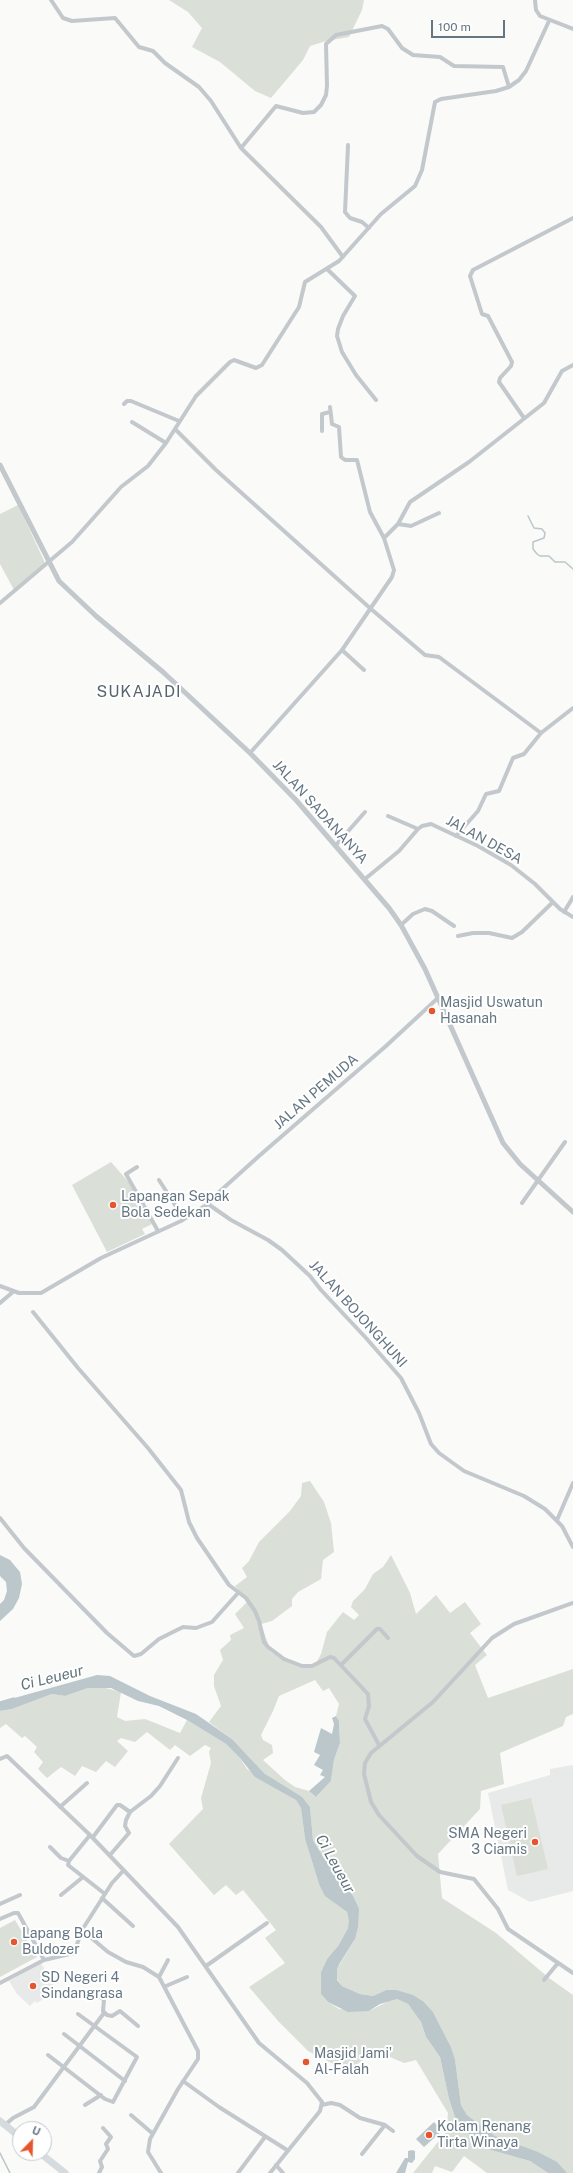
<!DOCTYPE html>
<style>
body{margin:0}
#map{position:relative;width:573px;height:2173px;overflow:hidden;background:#fafaf8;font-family:"Public Sans",sans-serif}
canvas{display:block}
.north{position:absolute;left:12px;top:2121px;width:40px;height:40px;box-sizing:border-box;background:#fff;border:1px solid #c1c8cd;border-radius:50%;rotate:23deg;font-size:11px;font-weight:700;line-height:16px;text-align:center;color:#657683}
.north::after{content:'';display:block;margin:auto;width:14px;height:18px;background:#e4572e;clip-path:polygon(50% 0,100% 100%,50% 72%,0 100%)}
.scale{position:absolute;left:431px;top:20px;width:74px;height:18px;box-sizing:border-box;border:2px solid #657683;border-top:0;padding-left:5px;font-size:12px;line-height:14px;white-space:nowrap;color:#657683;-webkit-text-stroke:3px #fff;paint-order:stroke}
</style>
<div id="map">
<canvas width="573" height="2173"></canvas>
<div class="north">U</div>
<div class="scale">100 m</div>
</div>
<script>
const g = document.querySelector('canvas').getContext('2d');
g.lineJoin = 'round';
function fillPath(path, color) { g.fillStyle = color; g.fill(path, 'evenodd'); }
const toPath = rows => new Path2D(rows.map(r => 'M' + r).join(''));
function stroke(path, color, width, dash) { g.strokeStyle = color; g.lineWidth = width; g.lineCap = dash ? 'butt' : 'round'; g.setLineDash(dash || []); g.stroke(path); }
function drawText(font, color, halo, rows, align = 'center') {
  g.font = font + ' "Public Sans",sans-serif'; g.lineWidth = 4; g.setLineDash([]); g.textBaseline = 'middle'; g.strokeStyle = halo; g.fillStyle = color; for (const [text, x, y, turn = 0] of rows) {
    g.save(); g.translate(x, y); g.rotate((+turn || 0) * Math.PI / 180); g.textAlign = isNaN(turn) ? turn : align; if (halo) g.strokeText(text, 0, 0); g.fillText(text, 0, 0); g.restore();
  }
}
const built = toPath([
 [573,1765,573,1891,530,1902,508,1890,488,1793,550,1775,550,1769],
 [41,1963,55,1988,50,1990,50,1995,37,2003,35,2001,30,2006,17,1994,9,1981]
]);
const green = toPath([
 [169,0,364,0,362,10,349,37,326,41,310,46,303,60,271,98,255,91,220,62,192,47,202,28,188,12],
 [18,505,46,565,14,590,0,564,0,514],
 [111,1162,133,1187,152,1224,142,1229,145,1234,107,1252,72,1185],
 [310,1481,324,1502,331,1523,334,1552,323,1560,321,1579,298,1592,292,1599,292,1606,272,1621,261,1624,271,1652,293,1664,306,1668,314,1667,321,1654,327,1632,343,1612,354,1620,359,1615,351,1607,353,1601,365,1589,373,1574,383,1567,391,1555,410,1593,416,1614,436,1595,450,1613,465,1602,481,1624,470,1633,487,1655,475,1665,488,1698,573,1669,573,1714,566,1717,563,1726,500,1753,504,1784,481,1791,480,1809,438,1854,442,1898,496,1933,549,1978,573,1995,573,2173,567,2173,495,2136,467,2115,461,2105,455,2059,451,2047,433,2012,424,2002,386,1990,373,1996,360,1994,342,1986,337,1979,337,1969,355,1939,353,1896,342,1877,324,1858,313,1840,310,1807,265,1774,232,1739,209,1722,221,1706,214,1686,214,1675,223,1660,220,1650,231,1640,230,1635,244,1628,235,1614,248,1601,235,1586,247,1577,242,1568,249,1561,259,1542,290,1511,301,1496,302,1483],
 [315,1680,323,1691,329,1688,339,1704,336,1716,339,1721,340,1743,334,1760,331,1781,316,1797,309,1791,295,1787,285,1780,263,1760,273,1753,272,1745,263,1740,261,1735,273,1711,279,1696],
 [102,1687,121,1692,117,1717,125,1721,145,1719,180,1733,187,1720,226,1744,240,1758,247,1769,296,1800,301,1808,305,1839,319,1884,335,1903,347,1912,350,1920,348,1928,338,1946,327,1959,321,1972,321,1994,328,2002,339,2009,369,2011,389,2001,397,1999,408,2004,421,2022,426,2037,440,2057,449,2099,455,2117,491,2150,530,2161,548,2173,487,2173,464,2156,452,2172,435,2166,432,2173,413,2173,446,2132,448,2113,416,2060,404,2063,376,2051,347,2071,308,2051,279,2022,249,1987,285,1963,265,1938,276,1930,243,1890,236,1895,226,1885,214,1895,169,1844,203,1809,201,1798,211,1763,209,1752,211,1748,205,1745,190,1756,175,1745,170,1750,147,1732,135,1742,121,1738,117,1741,128,1751,115,1767,106,1761,96,1772,82,1766,75,1776,61,1767,47,1778,38,1769,43,1762,34,1752,37,1747,25,1736,22,1738,6,1724,0,1728,0,1711,12,1709,52,1694,65,1696,88,1688],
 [531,1798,548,1869,517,1876,501,1805],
 [15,1920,37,1957,0,1977,0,1928]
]);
const water = toPath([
 [0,1555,10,1560,20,1572,22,1584,19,1598,13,1609,0,1621,0,1604,4,1600,7,1591,6,1582,0,1576],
 [97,1675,110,1676,150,1696,196,1714,232,1739,265,1774,302,1797,310,1807,313,1840,324,1858,342,1877,353,1896,359,1909,358,1927,355,1939,340,1963,337,1969,337,1980,342,1986,360,1994,373,1996,386,1990,396,1990,413,1995,424,2002,433,2012,451,2047,455,2059,461,2105,467,2115,495,2136,538,2152,557,2162,567,2173,548,2173,530,2161,491,2150,481,2145,466,2131,455,2117,449,2099,440,2057,426,2037,421,2022,408,2004,397,1999,380,2004,369,2011,348,2012,328,2002,321,1994,321,1972,327,1959,338,1946,348,1928,349,1920,347,1912,325,1896,319,1884,305,1839,301,1808,296,1800,255,1777,240,1758,226,1744,187,1720,159,1706,138,1701,111,1688,88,1688,65,1696,52,1694,12,1709,0,1711,0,1702],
 [336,1716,339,1721,340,1743,334,1760,331,1781,316,1797,309,1791,325,1777,320,1775,323,1770,314,1765,320,1755,314,1752,321,1728,332,1734,334,1724,332,1718],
 [434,2122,442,2131,424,2147,416,2139],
 [412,2150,415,2151,415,2159,412,2163,408,2162,405,2173,396,2173,405,2158,408,2158,408,2151]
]);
const stream = toPath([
 [528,516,534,528,542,529,545,533,544,538,533,542,533,549,537,554,540,556,549,556,555,562,565,562,573,569],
 [0,1702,14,1698],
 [0,2153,10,2173]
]);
const minor = toPath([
 [51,0,63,18,72,21,115,18,139,47,153,51,165,63,199,87,211,101,241,148,321,227,343,257],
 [535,0,536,10,540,16,573,29],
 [348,145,345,212,350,218,362,222,369,228],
 [241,148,276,106,303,113,314,112,321,105,326,95,327,86,326,44,336,35,382,26,388,29,402,48,413,55,440,57,454,66,503,67,509,87],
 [327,269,355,296,343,316,338,329,337,336,342,352,356,375,376,400],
 [124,404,127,401,131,401,179,421],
 [524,418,499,382,500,378,511,366,512,362,488,316,482,314,470,276,473,270,573,218],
 [132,422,166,443],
 [175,429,216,470,371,609,425,655,439,657,541,733],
 [322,431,322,414,330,412],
 [398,524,411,526,439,513],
 [384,538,398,524,410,502,469,462,544,403,562,371,573,365],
 [0,603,72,542,121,487,148,466,166,443,196,396,230,362,234,360,256,368,262,365,299,307,305,282,339,261,381,214,415,186,422,170,435,102,441,99,496,91,509,87,519,80,526,71,549,21],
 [342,650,364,670],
 [250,753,342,650,392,577,394,570,384,538,370,512,357,460,345,460,341,457,339,427,332,424,330,407],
 [388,816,418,829],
 [456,836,478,811,486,794,499,791,513,758,524,754,541,733,573,708],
 [336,845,365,812],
 [365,879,399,851,418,829,422,826,431,824,478,846,511,865,535,884,560,909,573,917],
 [564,912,573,897],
 [401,925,413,914,425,909,432,911,454,926],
 [458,936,473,933,489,933,512,938,522,932,552,903],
 [137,1167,126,1174,158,1231],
 [159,1180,184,1219],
 [522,1203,565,1142],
 [208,1204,231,1220,268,1240,282,1250,310,1276,321,1290,366,1338,401,1378,419,1413,431,1444,439,1453,464,1471,524,1496,545,1509,562,1526,573,1547],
 [208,1204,218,1193,259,1156,386,1046,439,997],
 [0,1286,19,1293,41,1293,101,1258,181,1221,208,1204],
 [0,1303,14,1291],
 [33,1312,78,1368,148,1448,181,1490,189,1522,197,1538,229,1585,246,1598,255,1611,259,1621,264,1642,268,1647,284,1659,302,1666,312,1666,330,1657,334,1658,368,1694,369,1706,365,1719,379,1745],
 [0,1518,24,1548,107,1633,134,1656,141,1654,159,1639,183,1627,196,1628,212,1622,238,1593],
 [557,1520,573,1483],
 [573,1603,514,1624,492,1638,433,1702,371,1753,365,1763,364,1774,371,1802,379,1815,417,1856,440,1872,474,1879,498,1909,508,1929,573,1973],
 [341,1665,377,1629,380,1629,388,1638],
 [0,1759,7,1756,90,1835,69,1861,68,1865,105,1894],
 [60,1807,87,1783],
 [90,1835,178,1927,259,2043,307,2083,322,2102,320,2111,270,2173],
 [93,1837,117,1805,120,1805,130,1812,151,1796,160,1786,178,1758],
 [50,1847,61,1858,69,1861],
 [110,1855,129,1833,125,1826,126,1820,130,1812],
 [61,1895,83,1877],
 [102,1898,133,1926],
 [0,1904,20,1895],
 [0,1919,14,1913,18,1913,44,1960],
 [82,1930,108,1952,126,1962,143,1967,159,1977,198,2051,198,2059,178,2089,150,2139,148,2152,161,2173],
 [206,1966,267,1923],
 [159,1977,168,1960],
 [544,1980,558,1963],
 [0,1983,44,1960,74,1953,82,1930,112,1883,123,1871],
 [166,1986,187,1977],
 [93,1992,104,2000,103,2011,107,2015,112,2016,120,2011,138,2026],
 [64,2034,125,2081],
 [48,2055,105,2099,113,2102,137,2057,78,2014],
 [183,2081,219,2107,287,2150],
 [85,2105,101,2095],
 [322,2105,331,2103,340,2105,360,2118,385,2125,393,2131],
 [131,2115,152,2133],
 [5,2125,13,2118,34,2107,104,2013],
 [362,2154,385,2125],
 [276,2165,283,2173],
 [99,2173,102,2167,100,2161,108,2149,106,2144,111,2137,103,2128],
 [238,2173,265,2137]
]);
const tertiary = toPath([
 [0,465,59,581,96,616,163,672,250,753,296,800,389,908,401,925,425,969,503,1143,520,1164,573,1212]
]);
const trunk = toPath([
 [0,2121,20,2137],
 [40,2153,65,2173]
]);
const markers = [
 [432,1011,4,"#e4572e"],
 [113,1205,4,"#e4572e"],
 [535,1842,4,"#e4572e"],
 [14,1942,4,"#e4572e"],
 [33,1986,4,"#e4572e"],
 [306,2062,4,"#e4572e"],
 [429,2135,4,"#e4572e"]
];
const streetNames = [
 ["JALAN SADANANYA",320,812,48],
 ["JALAN DESA",484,840,29],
 ["JALAN PEMUDA",316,1092,-41],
 ["JALAN BOJONGHUNI",358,1314,48]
];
const poiNames = [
 ["Masjid Uswatun",440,1003],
 ["Hasanah",440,1019],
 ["Lapangan Sepak",121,1197],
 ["Bola Sedekan",121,1213],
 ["SMA Negeri",527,1834,"right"],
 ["3 Ciamis",527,1850,"right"],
 ["Lapang Bola",22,1934],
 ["Buldozer",22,1950],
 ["SD Negeri 4",41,1978],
 ["Sindangrasa",41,1994],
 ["Masjid Jami'",314,2054],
 ["Al-Falah",314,2070],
 ["Kolam Renang",437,2127],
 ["Tirta Winaya",437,2143]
];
const waterNames = [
 ["Ci Leueur",52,1678,-14],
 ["Ci Leueur",335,1864,61]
];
const quarterNames = [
 ["SUKAJADI",139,692]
];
fillPath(built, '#e8e9e9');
fillPath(green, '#dadfd7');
fillPath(water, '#bbc7cb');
stroke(stream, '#bbc7cb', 1.5);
stroke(minor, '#c3c8cc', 4);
stroke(tertiary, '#c3c8cc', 5);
stroke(trunk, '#d6dbdf', 7);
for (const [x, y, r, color] of markers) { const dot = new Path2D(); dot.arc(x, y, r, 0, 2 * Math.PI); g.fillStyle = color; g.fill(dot); stroke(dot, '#fff', 1.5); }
drawText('14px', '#657683', '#fff', streetNames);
drawText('14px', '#657683', '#fff', poiNames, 'left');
drawText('italic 15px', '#60757c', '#fff', waterNames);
g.letterSpacing = '1px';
drawText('16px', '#57646e', '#fff', quarterNames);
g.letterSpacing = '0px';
</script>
